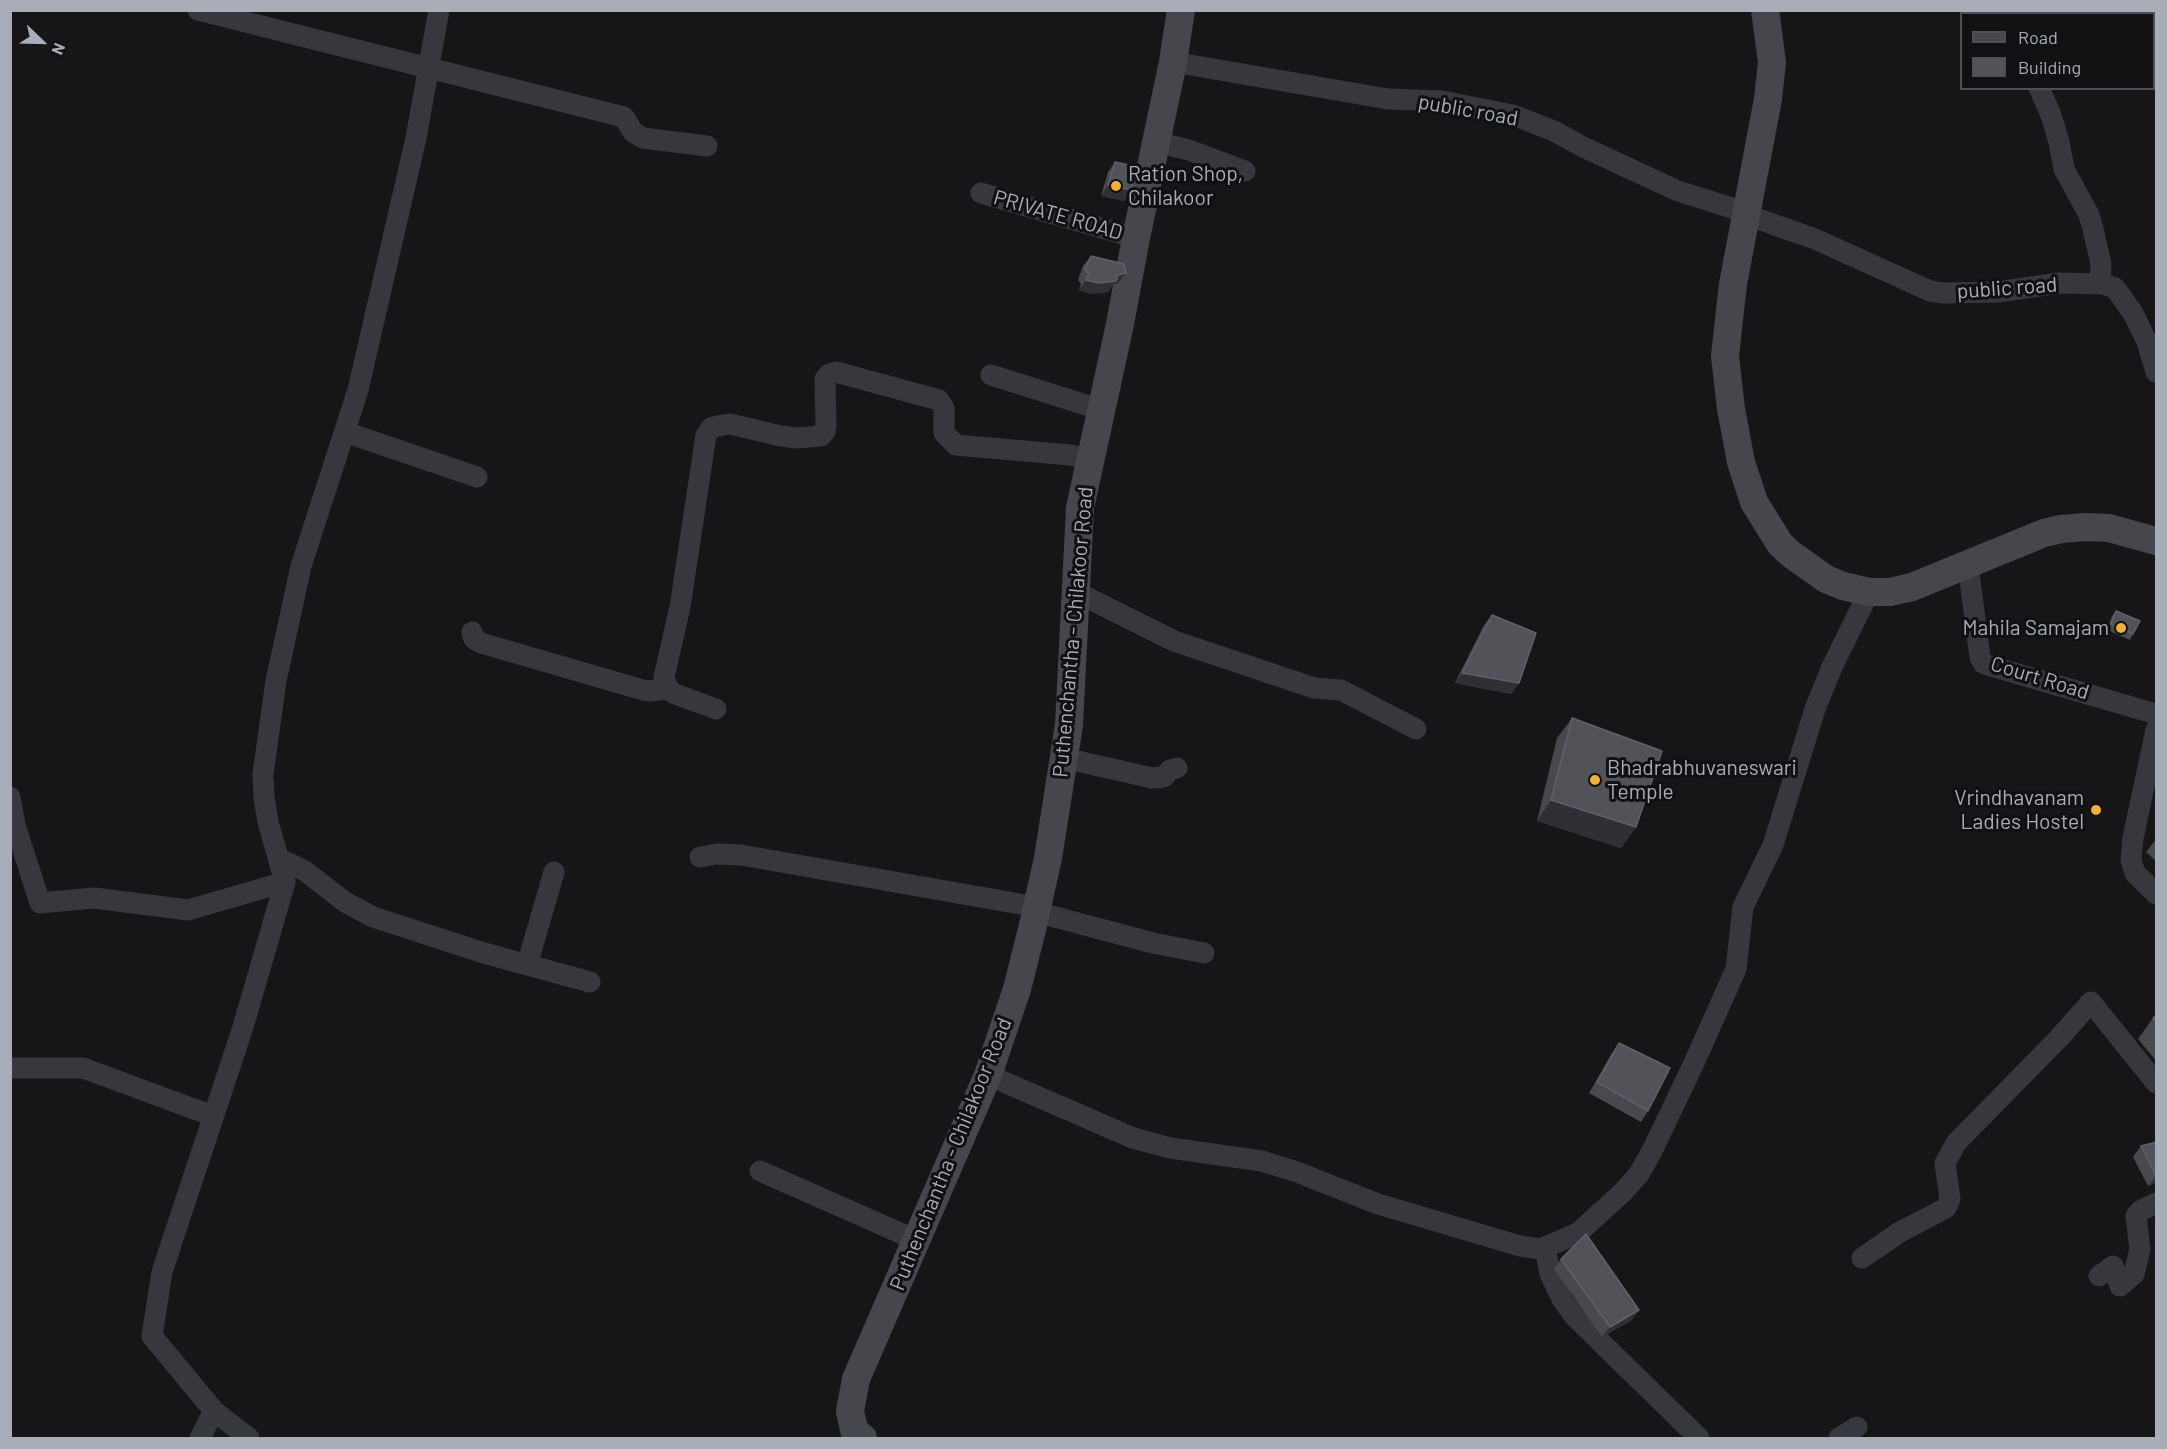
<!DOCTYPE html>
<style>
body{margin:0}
#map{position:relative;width:2167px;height:1449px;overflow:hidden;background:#161618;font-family:Barlow,sans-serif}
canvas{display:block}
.frame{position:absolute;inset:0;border:12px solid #a8adb8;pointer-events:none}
.legend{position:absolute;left:1960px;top:12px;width:195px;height:78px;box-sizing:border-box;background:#111113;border:2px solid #4d4f55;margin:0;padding:8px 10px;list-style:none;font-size:18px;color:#a8adb8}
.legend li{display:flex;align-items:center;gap:12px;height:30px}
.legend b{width:30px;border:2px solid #4d4f55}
.north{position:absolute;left:12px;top:12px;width:60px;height:60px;-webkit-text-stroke:4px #111113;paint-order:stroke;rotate:113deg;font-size:16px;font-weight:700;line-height:24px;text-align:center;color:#a8adb8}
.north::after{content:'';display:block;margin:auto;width:21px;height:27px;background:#a8adb8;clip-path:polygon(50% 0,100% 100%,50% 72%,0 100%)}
</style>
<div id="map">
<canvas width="2167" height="1449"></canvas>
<div class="frame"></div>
<ul class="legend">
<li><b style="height:8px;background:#45474d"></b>Road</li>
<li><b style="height:16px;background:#525359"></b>Building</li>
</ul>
<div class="north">N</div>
</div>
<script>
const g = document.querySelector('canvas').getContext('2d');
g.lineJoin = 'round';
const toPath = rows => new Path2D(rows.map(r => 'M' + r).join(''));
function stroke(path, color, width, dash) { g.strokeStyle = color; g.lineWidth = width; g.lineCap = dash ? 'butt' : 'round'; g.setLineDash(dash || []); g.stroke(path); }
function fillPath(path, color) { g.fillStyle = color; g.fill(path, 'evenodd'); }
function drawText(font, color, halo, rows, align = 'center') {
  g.font = font + ' Barlow,sans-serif'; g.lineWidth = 6; g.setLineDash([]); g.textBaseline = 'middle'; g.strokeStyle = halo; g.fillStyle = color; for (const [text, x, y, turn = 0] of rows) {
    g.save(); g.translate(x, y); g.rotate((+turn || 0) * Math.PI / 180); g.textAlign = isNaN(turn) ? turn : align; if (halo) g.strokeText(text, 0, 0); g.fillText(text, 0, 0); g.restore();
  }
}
const street = toPath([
 [198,10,624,117,633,132,643,138,707,146],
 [1995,10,1996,14],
 [2143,10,2145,14],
 [2154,29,2156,35],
 [1173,62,1388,99,1442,101,1513,115,1554,131,1583,147,1678,191,1748,213],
 [2039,88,2051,115,2059,142,2064,169,2089,215,2093,229,2101,264,2100,284],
 [1156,142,1189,150,1245,171],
 [981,193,1136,238],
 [1747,215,1815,239,1930,291,1944,293,1997,292,2060,283,2103,284,2115,288,2133,313,2147,342,2156,372],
 [991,375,1102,410],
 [345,432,477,477],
 [1968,565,1980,657,1984,664,2156,714],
 [1076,592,1174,641,1314,688,1341,690,1416,729],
 [472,632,474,639,481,643,643,690,651,691,668,689],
 [716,709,675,694,668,689,664,677,680,607,706,435,712,427,730,424,781,436,797,438,821,436,825,431,826,425,825,379,829,374,836,372,939,400,944,408,944,433,956,445,1070,455,1091,459],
 [2156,730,2133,838,2131,860,2135,873,2156,894],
 [1064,758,1152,778,1164,777,1170,770,1177,768],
 [10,797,15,825,40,903,94,898,188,910,285,882],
 [700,857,717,854,741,855,1037,907],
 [280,859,305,871,345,902,373,917,484,953,590,982],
 [1036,912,1153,943,1204,953],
 [527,965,554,872],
 [10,1068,83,1068,213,1116],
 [988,1075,1133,1138,1170,1148,1262,1161,1297,1172,1378,1204,1520,1246,1541,1249,1578,1233,1623,1192,1639,1174,1652,1151,1694,1063,1736,969,1743,907,1773,845,1815,709,1832,667,1869,592],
 [760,1171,916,1240],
 [1545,1247,1550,1274,1562,1299,1574,1316,1699,1438],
 [1862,1258,1900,1232,1946,1208,1950,1199,1945,1163,1956,1143,2060,1037,2091,1002,2156,1083],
 [2099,1276,2113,1266,2120,1286,2134,1274,2140,1249,2136,1216,2140,1211,2156,1203],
 [200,1438,214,1411],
 [249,1438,214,1411,152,1336,162,1272,243,1027,285,882,268,822,264,797,263,774,276,681,301,566,358,390,416,138,439,10],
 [1839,1438,1857,1427]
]);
const secondary = toPath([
 [1765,10,1772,62,1768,99,1733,284,1725,356,1731,409,1741,462,1754,502,1780,544,1792,555,1826,579,1843,586,1869,592,1890,592,1912,587,2044,533,2061,529,2086,527,2109,528,2156,541],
 [863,1438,854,1430,850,1411,856,1379,988,1075,1017,989,1033,925,1048,858,1069,725,1080,508,1120,324,1136,238,1173,62,1181,10]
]);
const wall = toPath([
 [1115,162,1131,190,1124,201,1101,196,1108,172],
 [1091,256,1118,283,1113,285,1108,292,1092,294,1079,290,1081,284,1078,280,1083,266],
 [2116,611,2133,634,2130,640,2107,630,2112,616],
 [1492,615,1519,683,1511,694,1455,683,1484,625],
 [1572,718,1636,827,1621,848,1537,821,1557,738],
 [2157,838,2157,862,2146,852],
 [2157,1015,2157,1062,2138,1039,2153,1018],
 [1619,1043,1648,1111,1641,1122,1589,1093,1612,1053],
 [2157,1142,2157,1182,2148,1186,2133,1157,2141,1146],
 [1561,1259,1632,1320,1602,1337,1554,1269]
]);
const shadedWall = toPath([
 [1108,185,1131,190,1124,201,1101,196],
 [1126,273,1118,283,1113,285,1108,292,1092,294,1079,290,1086,280],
 [1462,673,1519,683,1511,694,1455,683],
 [1551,800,1636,827,1621,848,1537,821],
 [2156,1176,2157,1176,2157,1182,2148,1186],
 [1639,1310,1632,1320,1602,1337,1610,1327]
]);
const building = toPath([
 [1115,162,1138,167,1131,190,1108,185,1115,162],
 [1091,256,1124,264,1126,273,1118,275,1116,281,1099,283,1086,280,1089,274,1085,269,1091,256],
 [2116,611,2140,621,2133,634,2111,624,2116,611],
 [1492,615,1536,633,1519,683,1462,673,1492,615],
 [1572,718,1662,751,1636,827,1551,800,1572,718],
 [2157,1015,2157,1023,2153,1018,2157,1015],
 [1619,1043,1670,1068,1648,1111,1597,1082,1619,1043],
 [2157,1142,2157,1176,2156,1176,2141,1146,2157,1142],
 [1586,1234,1639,1310,1610,1327,1561,1259,1586,1234]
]);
const markers = [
 [1116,186,6,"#f2b134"],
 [2121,628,6,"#f2b134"],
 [1595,780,6,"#f2b134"],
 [2096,810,6,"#f2b134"]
];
const streetNames = [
 ["public road",1468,110,10],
 ["PRIVATE ROAD",1058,215,16],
 ["public road",2007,288,-4],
 ["Puthenchantha - Chilakoor Road",1073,632,-85],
 ["Court Road",2040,678,17],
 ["Puthenchantha - Chilakoor Road",951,1154,-68]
];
const poiNames = [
 ["Ration Shop,",1128,174],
 ["Chilakoor",1128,198],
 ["Mahila Samajam",2109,628,"right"],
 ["Bhadrabhuvaneswari",1607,768],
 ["Temple",1607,792],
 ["Vrindhavanam",2084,798,"right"],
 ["Ladies Hostel",2084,822,"right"]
];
stroke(street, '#37383d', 21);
stroke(secondary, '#45474d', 28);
fillPath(wall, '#47494d');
fillPath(shadedWall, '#2f3033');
fillPath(building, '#525359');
stroke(building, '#5f6168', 1.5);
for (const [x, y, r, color] of markers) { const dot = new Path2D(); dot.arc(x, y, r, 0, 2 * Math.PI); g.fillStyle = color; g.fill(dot); stroke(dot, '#111113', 2); }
drawText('21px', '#a8adb8', '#111113', streetNames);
drawText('21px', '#a8adb8', '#111113', poiNames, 'left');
</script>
